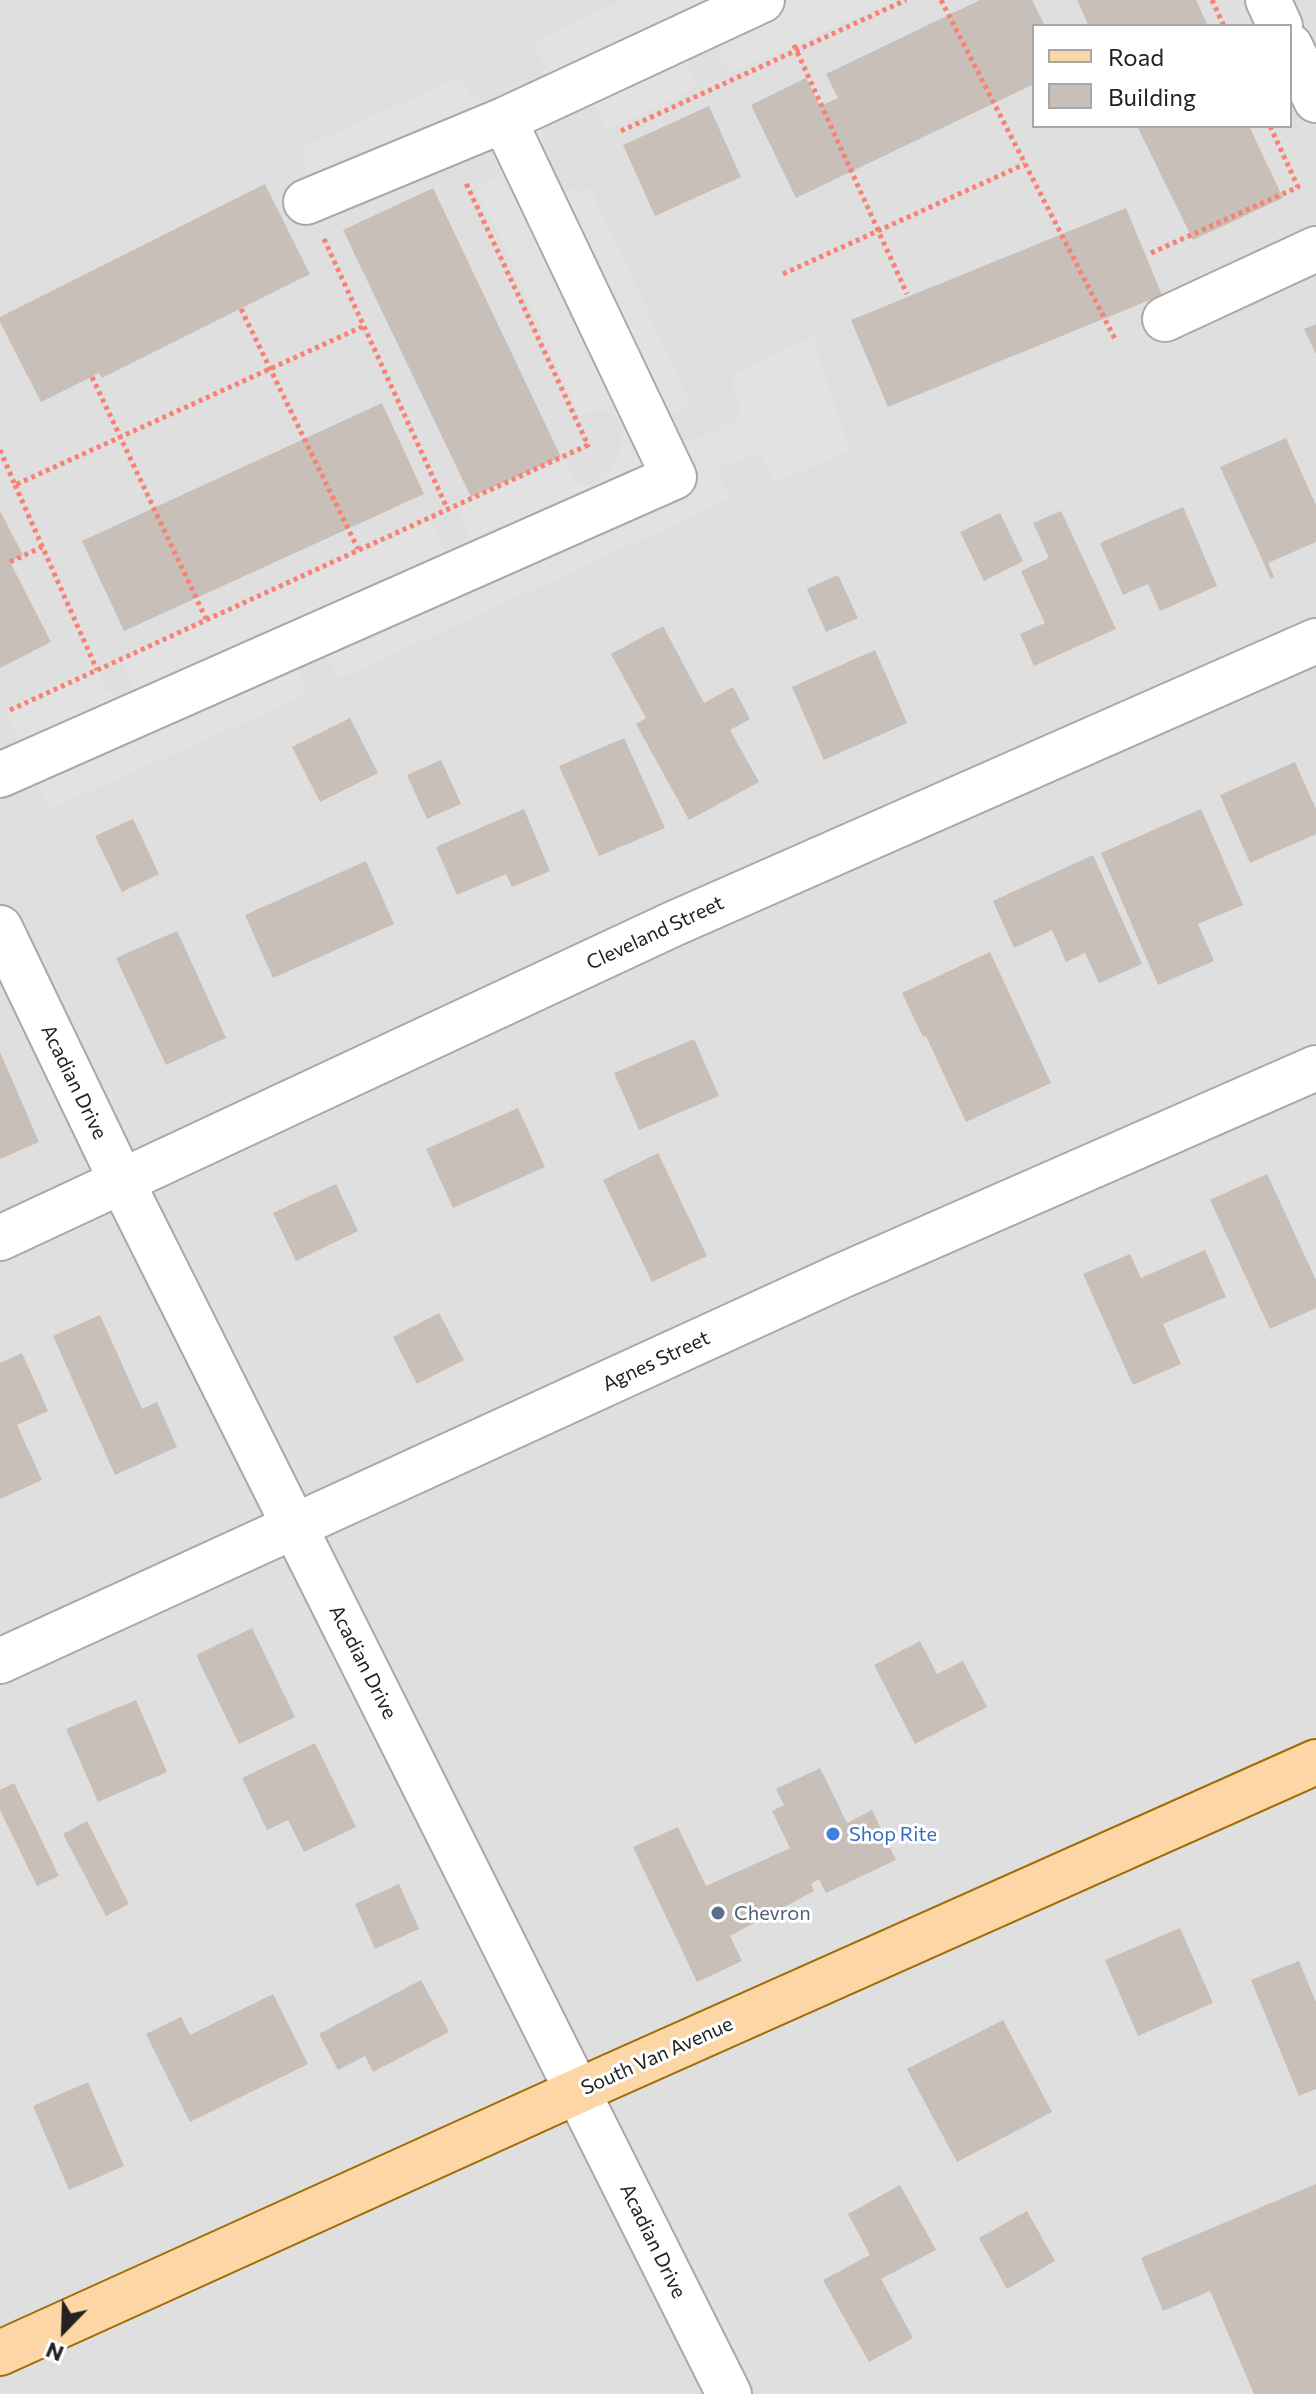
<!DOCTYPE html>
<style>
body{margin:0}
#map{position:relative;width:1316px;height:2394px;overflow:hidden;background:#f2efe9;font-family:Commissioner,sans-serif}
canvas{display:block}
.legend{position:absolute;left:1032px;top:24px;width:260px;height:104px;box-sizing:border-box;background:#fff;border:2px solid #a7a7a7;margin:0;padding:10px 14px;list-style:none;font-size:24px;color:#222}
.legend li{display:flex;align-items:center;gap:16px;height:40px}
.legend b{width:40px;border:2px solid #a7a7a7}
.north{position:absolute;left:24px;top:2290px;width:80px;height:80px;-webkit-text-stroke:6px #fff;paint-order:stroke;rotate:203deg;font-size:22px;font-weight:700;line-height:32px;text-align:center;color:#222}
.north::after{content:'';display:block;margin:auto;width:28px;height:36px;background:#222;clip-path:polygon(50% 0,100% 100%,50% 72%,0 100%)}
</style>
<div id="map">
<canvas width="1316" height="2394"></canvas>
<ul class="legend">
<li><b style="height:10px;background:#fcd6a4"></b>Road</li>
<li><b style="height:22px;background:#c7bfb8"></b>Building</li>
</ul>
<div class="north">N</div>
</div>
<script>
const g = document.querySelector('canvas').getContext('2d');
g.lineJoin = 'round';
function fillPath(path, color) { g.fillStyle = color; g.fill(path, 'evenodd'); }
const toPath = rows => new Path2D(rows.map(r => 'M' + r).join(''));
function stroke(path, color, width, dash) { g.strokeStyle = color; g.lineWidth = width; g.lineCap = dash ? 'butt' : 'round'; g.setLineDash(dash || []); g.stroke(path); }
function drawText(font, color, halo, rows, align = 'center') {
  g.font = font + ' Commissioner,sans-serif'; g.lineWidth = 6; g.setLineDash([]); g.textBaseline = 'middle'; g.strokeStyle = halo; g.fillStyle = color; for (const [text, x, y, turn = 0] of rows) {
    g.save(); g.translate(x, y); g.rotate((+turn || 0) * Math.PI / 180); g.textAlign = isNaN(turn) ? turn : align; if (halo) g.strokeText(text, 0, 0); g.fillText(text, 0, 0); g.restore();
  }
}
const residential = toPath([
 [0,0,1316,0,1316,2394,0,2394],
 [1034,26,1290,26,1290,126,1034,126]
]);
const parking = toPath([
 [623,0,892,0,729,74,717,50,708,46,688,58,688,66,697,87,607,130,597,108,587,101,556,114,543,136,542,150,549,178,564,188,577,191,591,189,691,405,669,416,676,445,687,444,736,420,740,412,740,405,732,386,734,377,742,370,813,337,850,450,775,483,764,461,759,457,749,456,716,469,730,499,339,679,326,655,300,663,299,675,307,695,49,809,5,708,98,669,107,691,117,695,126,696,134,685,121,659,431,521,442,546,451,548,461,544,468,536,459,508,565,459,578,484,592,486,600,481,610,470,618,459,622,442,620,422,612,412,602,410,593,411,580,417,476,185,507,173,500,156,492,152,474,152,321,223,300,148,461,77,473,97,483,101,494,99,538,81,543,73,543,62,533,42]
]);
const building = toPath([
 [980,0,1032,0,1045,26,1034,26,1034,84,796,198,751,105,806,78,820,106,838,98,826,74],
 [1077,0,1196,0,1208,26,1089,26],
 [709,106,741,177,655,216,623,145],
 [1137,126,1249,126,1283,198,1193,240],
 [265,184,310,274,102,378,99,373,41,402,0,322,0,317],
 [433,188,561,457,471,497,343,230],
 [1126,208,1162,295,888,407,851,320],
 [1316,324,1316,354,1304,329],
 [382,403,424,494,124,631,82,541],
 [1286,438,1316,505,1316,542,1268,563,1274,577,1271,579,1220,467],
 [1183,507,1217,586,1160,611,1148,584,1123,595,1100,543],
 [0,511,23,555,10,562,51,642,0,668],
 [1061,511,1116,629,1034,666,1020,634,1045,623,1021,571,1049,558,1033,523],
 [1000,513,1023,561,984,581,960,532],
 [838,575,858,618,826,632,807,589],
 [663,626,704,703,733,687,750,719,730,730,759,782,689,820,636,724,646,718,611,654],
 [875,650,907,723,824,760,792,687],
 [350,718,378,773,320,802,292,747],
 [624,738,665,828,599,856,559,766],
 [441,760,461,804,427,819,407,775],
 [1295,762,1316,809,1316,834,1250,863,1220,795],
 [524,809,550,871,512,887,506,874,457,895,436,847],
 [1201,809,1243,905,1198,924,1214,961,1158,985,1101,853],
 [133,819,159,874,122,892,95,836],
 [1093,855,1142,964,1099,983,1085,953,1066,962,1052,930,1014,948,993,901],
 [366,861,394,924,273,978,245,915],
 [177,931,226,1038,166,1065,116,958],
 [990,952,1051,1083,966,1122,926,1036,923,1037,902,993],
 [694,1039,719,1096,639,1130,614,1073],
 [0,1052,39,1142,0,1159],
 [518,1108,545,1167,453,1208,426,1149],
 [658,1153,707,1256,652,1282,603,1180],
 [1267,1174,1316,1280,1316,1308,1270,1329,1210,1200],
 [336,1184,358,1231,296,1261,273,1213],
 [1205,1250,1226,1297,1163,1324,1181,1364,1133,1385,1083,1274,1130,1254,1141,1278],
 [439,1313,464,1360,417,1384,393,1337],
 [100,1315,142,1409,157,1402,177,1447,115,1475,53,1336],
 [22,1353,48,1411,17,1425,42,1480,0,1499,0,1363],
 [252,1628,295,1717,239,1744,196,1655],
 [920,1641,937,1674,963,1661,987,1707,915,1744,874,1665],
 [136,1700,167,1772,98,1802,66,1729],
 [315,1743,356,1827,304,1852,288,1820,267,1830,242,1778],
 [820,1768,847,1823,872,1810,896,1860,826,1893,819,1879,811,1884,814,1891,730,1936,742,1961,697,1982,633,1847,678,1827,706,1886,790,1848,772,1811,784,1805,776,1789],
 [14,1783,59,1876,37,1886,0,1810,0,1790],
 [87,1821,129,1904,106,1916,63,1834],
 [399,1884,419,1929,375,1949,355,1904],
 [1180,1928,1213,2003,1138,2036,1105,1960],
 [1299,1961,1316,2002,1316,2089,1299,2096,1251,1980],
 [421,1980,449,2032,373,2072,365,2056,338,2070,319,2034],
 [273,1994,308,2064,190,2122,146,2034,181,2017,190,2035],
 [1003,2020,1052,2112,957,2162,907,2069],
 [88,2082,124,2166,69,2190,33,2106],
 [1316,2184,1316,2394,1254,2394,1210,2291,1163,2311,1141,2258],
 [900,2185,936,2250,881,2279,913,2338,869,2362,823,2280,870,2255,848,2214],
 [1027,2211,1055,2261,1007,2289,979,2238]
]);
const path = toPath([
 [941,0,1115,339],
 [1212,0,1224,26],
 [794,45,907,294],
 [621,131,906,0],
 [324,239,447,508],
 [1151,253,1298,187,1270,126],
 [783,274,1025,164],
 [241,309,358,549],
 [92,377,206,619],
 [0,450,15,485,364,326],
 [15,485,97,670],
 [10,562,42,547],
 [10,710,588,445,465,181]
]);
const minor = toPath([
 [1268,0,1280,26],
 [1290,46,1316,100],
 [306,202,504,120],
 [1165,319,1316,249],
 [0,775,674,477,504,120,762,0],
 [0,928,122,1182,729,2394],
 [0,1238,673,924,1316,641],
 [0,1661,839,1277,1316,1068]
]);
const major = toPath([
 [0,2353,578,2091,1316,1762]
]);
const markers = [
 [833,1834,8,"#3f7fe0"],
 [718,1913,8,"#5c6f8a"]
];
const streetNames = [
 ["Cleveland Street",655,933,-25],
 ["Acadian Drive",74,1082,64],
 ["Agnes Street",656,1361,-25],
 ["Acadian Drive",363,1662,63],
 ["South Van Avenue",657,2056,-24],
 ["Acadian Drive",653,2241,64]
];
const shopNames = [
 ["Shop Rite",849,1834]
];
const serviceNames = [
 ["Chevron",734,1913]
];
fillPath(residential, '#e0dfdf');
fillPath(parking, '#e2e2e2');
fillPath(building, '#c7bfb8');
stroke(minor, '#a9a9a9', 48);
stroke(major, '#a06b00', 48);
stroke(path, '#fa8072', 5, [4, 4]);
stroke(minor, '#fff', 44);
stroke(major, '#fcd6a4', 44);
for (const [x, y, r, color] of markers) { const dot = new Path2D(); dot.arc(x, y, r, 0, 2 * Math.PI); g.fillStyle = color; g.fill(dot); stroke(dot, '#fff', 3); }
drawText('20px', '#222', '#fff', streetNames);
drawText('20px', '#366cbe', '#fff', shopNames, 'left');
drawText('20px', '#4e5e75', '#fff', serviceNames, 'left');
</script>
